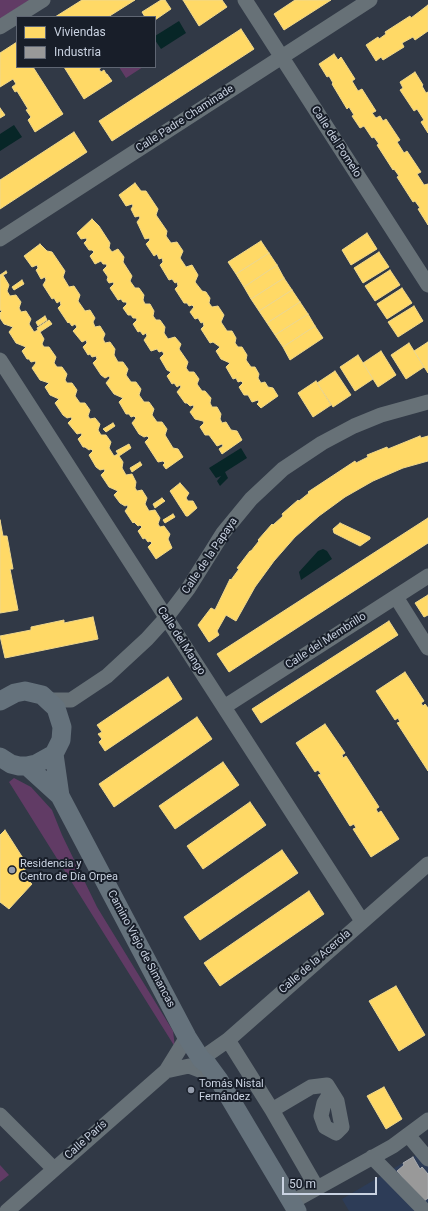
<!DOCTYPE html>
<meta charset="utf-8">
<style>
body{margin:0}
#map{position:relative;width:428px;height:1211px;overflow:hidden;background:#313946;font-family:Roboto,sans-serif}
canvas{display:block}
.legend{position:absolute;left:16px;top:16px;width:140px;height:52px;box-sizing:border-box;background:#181e29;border:1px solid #5f6673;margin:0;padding:5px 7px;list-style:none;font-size:12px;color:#c9d2e1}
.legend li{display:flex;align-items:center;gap:8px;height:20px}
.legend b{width:20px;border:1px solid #5f6673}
.scale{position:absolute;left:282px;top:1177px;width:95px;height:18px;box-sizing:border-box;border:2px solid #c9d2e1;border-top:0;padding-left:5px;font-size:12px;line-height:14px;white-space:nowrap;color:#c9d2e1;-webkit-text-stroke:3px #181e29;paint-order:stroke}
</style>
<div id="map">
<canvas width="428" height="1211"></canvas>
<ul class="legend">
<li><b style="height:11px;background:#ffd966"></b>Viviendas</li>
<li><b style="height:11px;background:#999"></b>Industria</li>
</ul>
<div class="scale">50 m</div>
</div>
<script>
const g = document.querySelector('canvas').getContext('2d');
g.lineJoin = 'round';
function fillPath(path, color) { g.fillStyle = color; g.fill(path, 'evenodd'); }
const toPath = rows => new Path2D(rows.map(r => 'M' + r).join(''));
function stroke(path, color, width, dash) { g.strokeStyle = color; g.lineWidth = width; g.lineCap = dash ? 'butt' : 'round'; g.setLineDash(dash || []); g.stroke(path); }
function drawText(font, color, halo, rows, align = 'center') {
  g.font = font + ' Roboto,sans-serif'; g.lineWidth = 4; g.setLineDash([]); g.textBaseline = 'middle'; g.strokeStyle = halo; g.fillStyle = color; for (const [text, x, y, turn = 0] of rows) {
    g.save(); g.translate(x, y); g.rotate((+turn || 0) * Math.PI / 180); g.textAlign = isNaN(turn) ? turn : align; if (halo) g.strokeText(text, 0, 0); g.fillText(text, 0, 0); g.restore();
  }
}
const built = toPath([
 [428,1148,428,1211,349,1211,342,1199]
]);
const green = toPath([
 [0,0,30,0,0,19],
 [119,67,143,67,126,78],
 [14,778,31,787,52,810,62,835,97,907,173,1031,175,1047,9,782],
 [0,1165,9,1175,0,1182]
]);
const water = toPath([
 [179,21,186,33,161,49,155,40,155,36],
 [14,125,22,137,0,151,0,134],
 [241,448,247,458,225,472,228,478,220,486,217,481,221,476,216,478,209,468],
 [323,549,327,551,332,559,301,580,299,572,318,551]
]);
const homes = toPath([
 [82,0,135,0,108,17,55,17,82,0],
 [161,0,165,0,171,9,155,20,155,17,145,17,142,12,161,0],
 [183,0,222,0,227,7,199,26,183,0],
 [295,0,331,0,284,30,274,14,295,0],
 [428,5,428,31,415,40,413,37,402,43,404,47,383,60,381,57,376,61,366,45,378,37,379,39,386,34,385,32,410,16,411,18,428,5],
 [241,29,254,49,112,141,99,121,241,29],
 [17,42,17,67,33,67,63,114,35,132,28,120,31,117,26,110,28,109,17,91,15,92,12,87,16,84,13,79,0,87,0,53,17,42],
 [334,54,338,60,341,57,355,79,352,81,358,91,362,89,376,111,372,113,376,118,380,116,383,121,386,119,400,140,397,142,404,153,407,151,421,172,417,174,424,185,428,184,428,225,418,209,420,208,415,201,413,202,397,177,399,176,394,169,393,170,377,145,379,144,374,137,372,138,364,126,360,128,352,116,354,115,349,107,347,109,332,84,333,83,329,76,327,77,319,64,334,54],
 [64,67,102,67,99,69,101,72,104,70,106,74,107,74,112,81,84,99,64,67],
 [415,72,423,85,422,86,426,93,428,92,428,133,421,122,424,120,417,109,414,111,400,90,403,88,400,82,415,72],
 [0,108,5,115,0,118,0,108],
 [74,132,87,152,0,209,0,180,74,132],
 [135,183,141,191,146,191,158,209,156,215,167,231,166,236,171,243,177,242,183,251,180,258,186,267,192,265,198,275,195,282,202,291,206,292,210,298,209,303,212,307,218,306,224,315,221,322,227,331,232,331,236,338,235,343,238,347,242,347,247,355,246,360,251,367,255,367,259,374,258,378,261,383,265,382,268,387,273,388,278,396,261,408,257,404,259,402,258,400,252,402,248,395,244,395,239,387,243,383,241,381,238,382,236,378,233,379,226,367,230,363,221,359,216,351,220,347,213,342,210,343,201,329,204,326,203,322,201,323,198,318,195,319,190,312,194,307,192,305,189,306,187,303,184,303,175,289,178,286,177,282,175,283,172,279,169,280,160,265,163,262,162,258,159,259,157,254,154,256,146,244,150,240,149,238,145,239,137,222,140,218,139,216,135,217,131,209,133,206,132,204,126,206,119,195,135,183],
 [92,219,99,226,110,243,109,248,112,252,118,249,124,257,123,262,132,276,130,281,135,288,139,288,144,295,143,300,145,304,150,304,154,311,153,316,156,320,160,320,165,327,164,333,168,339,175,337,181,344,179,349,188,362,186,368,189,372,194,372,199,379,197,384,202,391,205,391,211,398,210,403,212,407,217,407,221,414,220,419,222,423,226,422,231,430,237,431,242,440,222,454,219,449,223,446,222,444,217,446,209,435,205,435,200,427,204,423,203,421,195,419,190,412,194,407,193,405,190,406,187,403,185,403,177,392,181,387,180,385,177,387,174,383,172,384,167,376,171,372,167,370,160,358,164,354,162,351,159,352,157,349,151,351,144,340,147,336,146,333,143,335,140,331,138,332,133,324,137,320,136,318,133,318,131,315,128,315,123,308,127,304,126,302,123,302,121,299,118,300,110,288,114,284,113,282,109,283,107,280,108,277,103,270,107,266,106,264,103,264,101,261,95,264,90,256,94,252,92,250,89,250,84,243,87,240,86,238,81,239,77,233,92,219],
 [367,233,377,249,351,265,342,250,367,233],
 [261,241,269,253,236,274,228,262,261,241],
 [40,244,47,251,52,252,65,271,63,277,69,287,74,286,80,295,78,301,85,311,90,310,95,318,93,322,95,327,100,326,105,334,103,339,105,343,110,342,115,349,114,355,118,362,123,362,128,369,126,375,131,382,136,382,141,389,139,395,144,402,149,402,154,409,152,415,157,422,162,422,167,429,165,435,173,448,178,449,183,457,166,469,163,465,165,463,163,461,158,462,145,442,149,438,147,436,144,437,139,434,132,423,136,418,134,416,131,417,129,414,126,414,119,402,123,398,114,394,106,383,110,378,109,376,105,378,101,375,93,363,97,359,96,356,92,357,90,354,88,355,83,347,87,343,86,340,82,342,73,331,77,327,75,324,72,326,69,322,68,323,58,308,61,305,60,301,57,303,54,298,52,299,43,285,46,280,45,277,41,279,36,270,38,268,37,265,32,267,24,256,40,244],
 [379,252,389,267,363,283,354,268,379,252],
 [269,253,277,265,244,287,236,274,269,253],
 [277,265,284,278,251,299,244,287,277,265],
 [390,270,400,285,375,301,365,286,390,270],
 [6,271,7,273,3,275,9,285,7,291,10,296,16,295,21,302,19,308,21,312,26,311,31,319,29,324,34,332,38,330,37,328,49,320,52,324,40,332,44,339,42,344,44,347,49,347,56,357,54,363,57,367,62,367,67,374,65,380,67,383,72,383,77,390,75,396,80,403,85,403,90,410,88,416,90,419,95,418,100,424,98,430,101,435,106,435,111,442,109,448,114,456,118,454,116,451,129,444,131,448,119,456,123,462,122,468,126,475,132,474,136,482,135,488,137,491,142,490,147,498,145,504,149,511,155,510,160,518,158,524,160,527,164,526,170,534,168,539,172,548,156,559,148,547,152,543,150,541,148,542,145,538,143,539,138,531,142,527,140,525,138,526,134,522,133,523,125,511,128,507,127,505,125,506,120,503,114,495,118,491,109,487,101,475,105,471,104,469,100,470,96,467,89,455,93,451,91,449,89,450,85,447,83,447,78,439,82,435,81,433,77,434,68,423,72,419,71,417,67,418,63,415,55,403,59,399,50,395,45,387,49,383,40,380,32,368,36,363,35,361,31,362,29,359,27,359,22,351,26,347,16,343,9,332,13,327,4,324,0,318,0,313,2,311,0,310,0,275,6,271],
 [284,278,292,290,259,311,251,299,284,278],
 [22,280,24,284,14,290,12,287,22,280],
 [402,288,412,303,387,319,377,304,402,288],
 [292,290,300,302,267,323,259,311,292,290],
 [300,302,308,314,275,335,267,323,300,302],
 [414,306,423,321,398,337,388,322,414,306],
 [308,314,315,326,283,347,275,335,308,314],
 [45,316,47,320,38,326,36,322,45,316],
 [315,326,323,338,290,360,283,347,315,326],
 [428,342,428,373,414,351,428,342],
 [409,343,424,367,406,379,391,355,409,343],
 [381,351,396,375,378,387,363,363,381,351],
 [358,355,373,379,355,391,340,367,358,355],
 [335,371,351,395,333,407,317,383,335,371],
 [316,381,331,405,313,417,298,393,316,381],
 [113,423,115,426,106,432,103,429,113,423],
 [420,436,421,438,428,436,428,461,403,468,373,481,345,497,319,516,295,537,274,561,255,587,236,621,226,615,217,631,219,635,209,642,198,625,211,608,215,610,230,579,231,580,239,569,237,568,250,551,251,551,259,541,258,540,272,524,273,525,283,516,282,514,298,500,299,501,309,493,308,492,355,461,356,463,368,457,367,455,387,447,388,449,420,436],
 [140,462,142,465,132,472,130,468,140,462],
 [180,483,189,493,186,498,188,501,193,501,197,508,188,516,186,516,170,491,180,483],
 [162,498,165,501,155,508,153,504,162,498],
 [173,514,175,517,165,523,163,520,173,514],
 [428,518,428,543,229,672,217,654,428,518],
 [0,520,3,536,7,536,13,569,10,569,18,610,0,613,0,520],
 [340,523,370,537,370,539,360,546,334,533,333,529,340,523],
 [428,595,428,615,424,617,415,603,428,595],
 [93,617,98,639,5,658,0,636,31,630,31,627,64,620,64,623,93,617],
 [389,621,398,635,261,723,252,709,389,621],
 [405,672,424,701,421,703,423,706,425,704,428,708,428,771,397,723,400,722,398,718,395,720,376,691,405,672],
 [168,677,182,699,105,751,99,742,102,739,98,734,102,732,97,725,168,677],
 [197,717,212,739,114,807,99,784,197,717],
 [325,724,345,753,342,755,343,758,346,756,379,807,376,809,378,813,381,811,399,839,371,857,353,829,356,828,354,824,350,826,318,775,321,774,318,770,315,772,296,743,325,724],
 [223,762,239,785,175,829,159,806,223,762],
 [250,802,266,825,203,869,187,846,250,802],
 [5,830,28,866,21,874,32,884,9,909,0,902,0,835,5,830],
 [282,850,298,873,200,940,184,917,282,850],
 [309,891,324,914,220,986,204,963,309,891],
 [396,986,425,1035,399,1051,369,1001,396,986],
 [384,1087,402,1119,386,1129,367,1096,384,1087]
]);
const industry = toPath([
 [413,1157,420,1169,422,1167,428,1174,428,1198,423,1202,397,1171,404,1165,403,1163,413,1157]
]);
const minor = toPath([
 [245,0,428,285],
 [0,27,43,0],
 [0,239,370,0],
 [0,360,362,921],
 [396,597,428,648],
 [49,700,71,700,107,676,147,639,166,618,188,589,223,533,251,499,283,469,322,443,354,426,381,415,428,402],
 [224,707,428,576],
 [228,1040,272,1110,317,1188],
 [201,1059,228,1040,428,864],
 [166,1071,189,1066,202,1071],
 [272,1110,311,1087,327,1085,337,1101,342,1127,336,1133,325,1127,321,1116,324,1103,331,1092],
 [0,1115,54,1169],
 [408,1135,428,1159],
 [372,1157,425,1211],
 [292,1202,393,1146,428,1120],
 [7,1211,166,1071,187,1037]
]);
const major = toPath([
 [0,701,15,693,25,691,42,695,56,708,62,727,61,740,54,754,36,764,27,766,19,766,11,764,0,757],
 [54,754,60,796,187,1037,201,1059,208,1065,219,1080,297,1211],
 [27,766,60,796]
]);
const markers = [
 [12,870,4,"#949cab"],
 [191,1090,4,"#949cab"]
];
const streetNames = [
 ["Calle Padre Chaminade",185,119,-33],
 ["Calle del Pomelo",336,142,57],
 ["Calle de la Papaya",210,556,-56],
 ["Calle del Mango",181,641,57],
 ["Calle del Membrillo",326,641,-33],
 ["Camino Viejo de Simancas",141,949,62],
 ["Calle de la Acerola",315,962,-41],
 ["Calle París",86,1140,-42]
];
const poiNames = [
 ["Residencia y",20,864],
 ["Centro de Día Orpea",20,877],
 ["Tomás Nistal",199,1084],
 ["Fernández",199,1097]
];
fillPath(built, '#2d3c57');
fillPath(green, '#613b65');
fillPath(water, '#072627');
fillPath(homes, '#ffd966');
stroke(homes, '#efd78b', 1);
fillPath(industry, '#999');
stroke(industry, '#a7aaaf', 1);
stroke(minor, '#677177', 15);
stroke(major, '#65727c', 19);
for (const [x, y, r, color] of markers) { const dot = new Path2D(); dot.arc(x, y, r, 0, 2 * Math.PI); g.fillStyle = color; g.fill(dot); stroke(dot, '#181e29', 1.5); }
drawText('11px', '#c9d2e1', '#181e29', streetNames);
drawText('11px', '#c9d2e1', '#181e29', poiNames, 'left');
</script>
